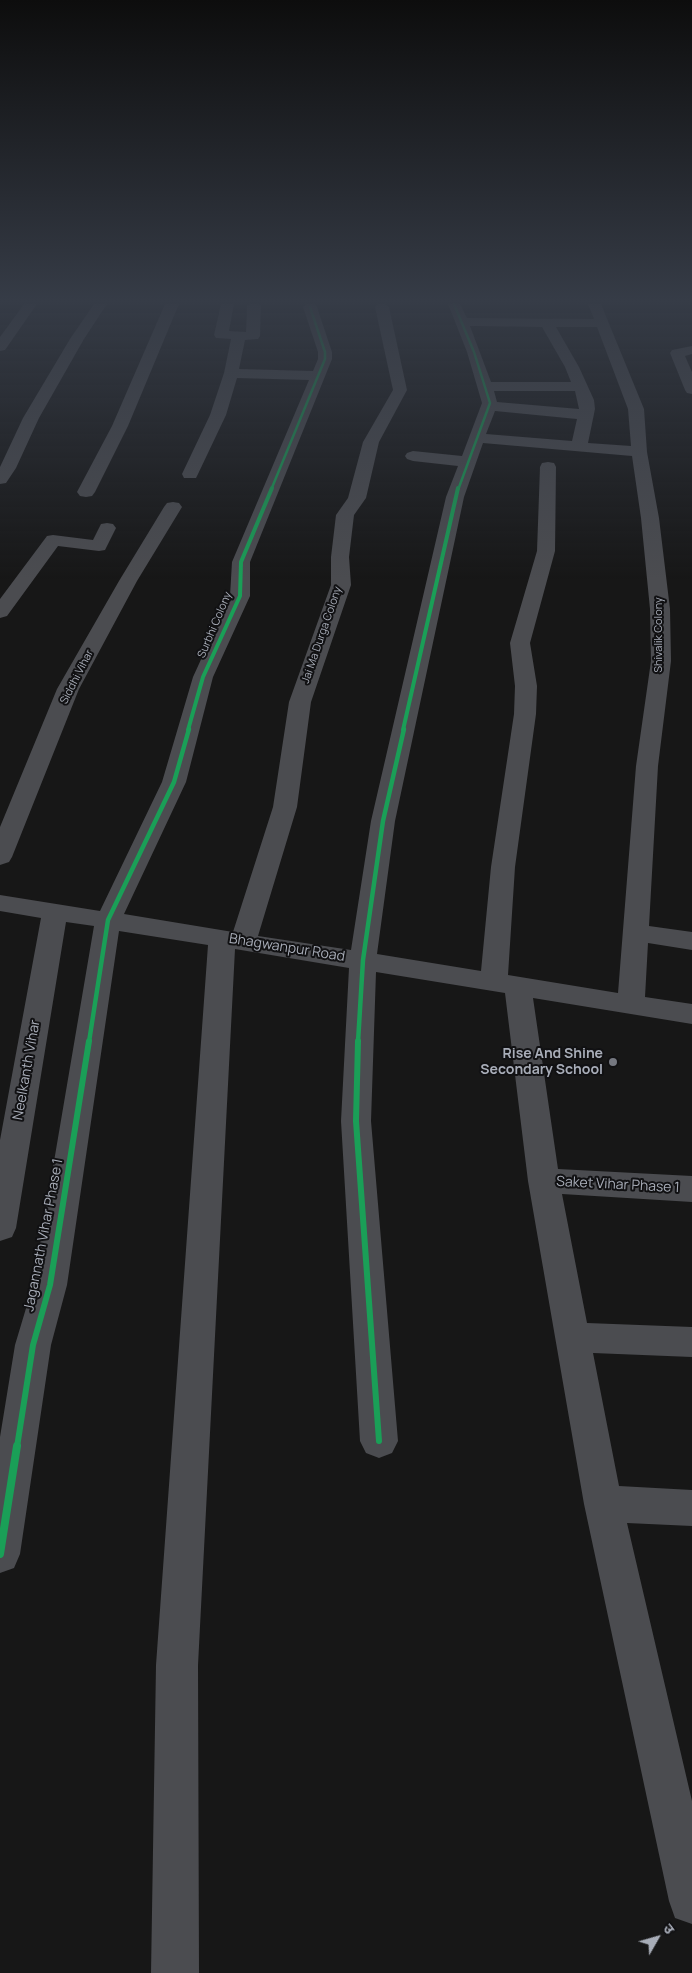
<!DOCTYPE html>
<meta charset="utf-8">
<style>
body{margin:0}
#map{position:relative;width:692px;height:1973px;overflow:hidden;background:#171717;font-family:Manrope,"Noto Sans Devanagari",sans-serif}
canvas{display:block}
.north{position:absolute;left:632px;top:1913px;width:50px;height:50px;-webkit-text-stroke:4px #111113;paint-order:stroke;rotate:52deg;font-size:14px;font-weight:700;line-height:20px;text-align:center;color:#a8adb8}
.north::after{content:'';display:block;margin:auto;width:18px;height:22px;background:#a8adb8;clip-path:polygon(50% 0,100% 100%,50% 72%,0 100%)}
</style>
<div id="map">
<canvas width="692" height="1973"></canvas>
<div class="north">उ</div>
</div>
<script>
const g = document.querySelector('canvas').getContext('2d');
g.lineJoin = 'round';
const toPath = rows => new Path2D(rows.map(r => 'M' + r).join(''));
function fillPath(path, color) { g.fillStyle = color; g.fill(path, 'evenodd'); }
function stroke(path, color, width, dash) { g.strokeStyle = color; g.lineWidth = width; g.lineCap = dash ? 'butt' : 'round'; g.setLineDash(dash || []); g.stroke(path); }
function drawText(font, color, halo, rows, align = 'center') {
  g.font = font + ' Manrope,sans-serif'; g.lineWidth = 4; g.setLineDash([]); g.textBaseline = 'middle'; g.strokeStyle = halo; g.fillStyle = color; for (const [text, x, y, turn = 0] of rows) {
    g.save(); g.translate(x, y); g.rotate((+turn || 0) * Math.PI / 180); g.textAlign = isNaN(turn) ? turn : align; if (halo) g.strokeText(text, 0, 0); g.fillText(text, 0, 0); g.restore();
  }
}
const minor = toPath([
 [24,304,37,304,5,350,0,351,0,337,24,304],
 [94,304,107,304,84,339,39,418,16,468,6,483,0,484,0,467,23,418,70,339,94,304],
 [165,304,179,304,128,426,95,492,92,496,86,497,80,496,77,492,112,426,165,304],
 [221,304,234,304,229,331,246,332,247,306,249,304,259,304,261,306,260,336,258,339,245,340,239,369,313,371,318,359,318,352,303,307,307,304,315,304,317,307,332,352,332,359,250,562,250,596,213,677,186,782,124,914,233,932,273,807,289,702,331,585,331,557,336,515,348,498,363,442,393,390,375,307,377,304,385,304,389,307,407,390,379,442,366,498,354,515,349,557,351,585,311,702,297,807,258,936,351,950,371,821,446,497,458,466,413,461,407,459,405,456,407,453,413,451,462,456,482,403,467,352,448,304,460,304,467,318,594,319,588,304,601,304,644,409,647,452,659,518,670,609,671,661,658,766,649,926,692,932,692,950,648,943,645,997,692,1004,692,1024,533,998,558,1169,692,1176,692,1202,562,1194,587,1323,692,1327,692,1357,593,1353,619,1486,692,1490,692,1526,627,1523,692,1801,692,1924,675,1918,669,1901,584,1504,528,1181,505,993,376,972,371,1121,398,1441,392,1453,379,1458,366,1453,360,1441,341,1121,349,968,235,949,198,1665,199,1973,151,1973,156,1665,208,945,119,931,67,1285,51,1345,20,1554,14,1568,0,1573,0,1437,15,1345,33,1285,94,926,66,922,16,1228,12,1237,0,1241,0,1140,41,918,0,911,0,895,100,911,162,782,193,677,230,596,232,562,309,380,237,378,226,415,198,474,196,478,184,478,182,474,210,415,224,373,231,339,216,338,214,335,221,304],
 [470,326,542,327,565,367,571,382,491,382,470,326],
 [556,327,597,327,628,409,631,446,588,443,595,409,594,400,579,367,556,327],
 [494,391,575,391,579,409,497,402,494,391],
 [495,411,577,419,572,441,486,434,495,411],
 [483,443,632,456,641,518,650,609,651,661,636,766,618,993,508,975,515,867,536,714,537,686,530,643,555,551,556,467,554,463,548,462,542,463,540,467,537,551,510,643,515,686,514,714,491,867,481,971,377,954,395,821,464,497,483,443],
 [692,346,692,354,685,356,692,372,692,394,687,393,685,390,670,353,672,350,692,346],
 [173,502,179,503,182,507,137,581,79,689,12,857,9,862,0,865,0,827,57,689,119,581,164,507,167,503,173,502],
 [107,523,113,524,116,528,105,550,99,551,58,546,7,616,0,618,0,599,47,536,53,535,93,540,101,524,107,523]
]);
const cyclewayFar4 = toPath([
 [454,304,474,352,490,403,458,490],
 [271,490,325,359,325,352,310,307]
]);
const cyclewayFar3 = toPath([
 [188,730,203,677,240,596,241,562,272,488],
 [403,730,458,488]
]);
const cyclewayFar2 = toPath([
 [89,1042,108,920,174,782,189,729],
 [358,1042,363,960,383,821,404,729]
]);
const cyclewayFar1 = toPath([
 [358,1041,356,1121,379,1441],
 [17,1447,33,1345,50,1285,89,1041]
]);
const cycleway = toPath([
 [0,1554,17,1446]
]);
const markers = [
 [613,1062,5,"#757880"]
];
const farStreetnames = [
 ["Surbhi Colony",215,625,-67],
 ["Jai Ma Durga Colony",322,635,-71],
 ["Shivalik Colony",659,635,-90],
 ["Siddhi Vihar",77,677,-63]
];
const streetNames = [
 ["Bhagwanpur Road",287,948,9],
 ["Neelkanth Vihar",27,1070,-80],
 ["Saket Vihar Phase 1",618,1185,3],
 ["Jagannath Vihar Phase 1",44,1235,-79]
];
const poiNames = [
 ["Rise And Shine",603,1054],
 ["Secondary School",603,1070]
];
fillPath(minor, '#4b4c50');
stroke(cyclewayFar4, '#1a9f57', 2.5);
stroke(cyclewayFar3, '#1a9f57', 4);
stroke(cyclewayFar2, '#1a9f57', 4.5);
stroke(cyclewayFar1, '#1a9f57', 6);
stroke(cycleway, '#1a9f57', 8);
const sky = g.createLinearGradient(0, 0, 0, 580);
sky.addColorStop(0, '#0d0d0d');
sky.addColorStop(0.52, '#363c47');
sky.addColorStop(1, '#363c4700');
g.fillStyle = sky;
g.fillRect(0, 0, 692, 580);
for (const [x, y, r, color] of markers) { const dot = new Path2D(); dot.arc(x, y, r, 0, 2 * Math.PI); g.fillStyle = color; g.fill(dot); stroke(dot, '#111113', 2); }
drawText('11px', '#a8adb8', '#111113', farStreetnames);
drawText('14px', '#a8adb8', '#111113', streetNames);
drawText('bold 14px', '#a8adb8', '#111113', poiNames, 'right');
</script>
